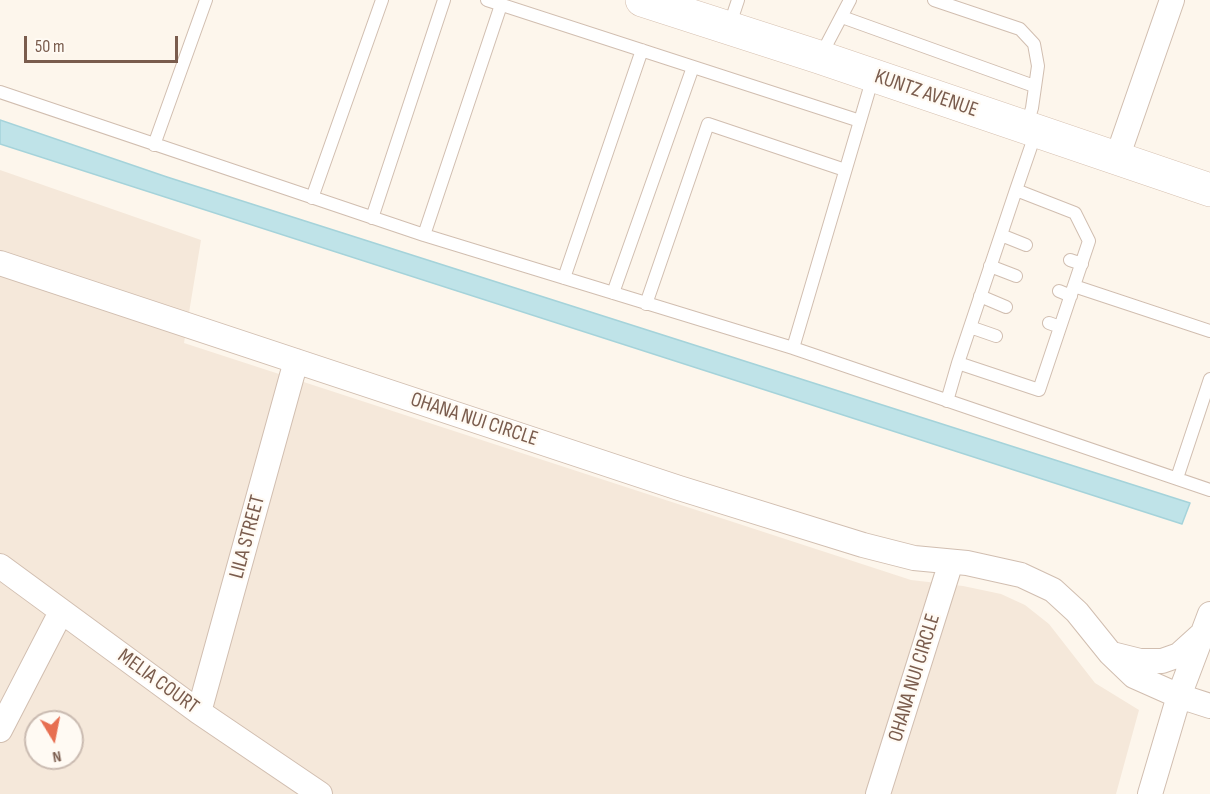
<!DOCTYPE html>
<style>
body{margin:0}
#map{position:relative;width:1210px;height:794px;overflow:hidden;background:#fdf6ec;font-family:"Sofia Sans Condensed",sans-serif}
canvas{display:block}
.north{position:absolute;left:24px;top:710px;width:60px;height:60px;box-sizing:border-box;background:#fffaf3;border:2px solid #cabbb1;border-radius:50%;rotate:170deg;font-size:16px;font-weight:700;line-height:24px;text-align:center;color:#7a5c4d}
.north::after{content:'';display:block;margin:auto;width:21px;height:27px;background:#e76f51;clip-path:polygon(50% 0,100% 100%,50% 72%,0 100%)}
.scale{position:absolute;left:24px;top:36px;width:154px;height:27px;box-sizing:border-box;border:3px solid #7a5c4d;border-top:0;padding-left:8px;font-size:18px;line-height:21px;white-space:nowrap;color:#7a5c4d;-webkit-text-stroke:4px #fffaf3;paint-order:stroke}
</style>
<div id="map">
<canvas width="1210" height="794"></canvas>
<div class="north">N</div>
<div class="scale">50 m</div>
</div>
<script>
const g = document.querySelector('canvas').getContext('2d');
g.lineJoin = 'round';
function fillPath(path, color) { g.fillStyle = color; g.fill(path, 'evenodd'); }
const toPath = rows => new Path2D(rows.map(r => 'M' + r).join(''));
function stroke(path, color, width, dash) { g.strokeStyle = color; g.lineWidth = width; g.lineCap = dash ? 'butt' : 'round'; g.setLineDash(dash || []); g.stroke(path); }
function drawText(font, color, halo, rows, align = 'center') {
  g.font = font + ' "Sofia Sans Condensed",sans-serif'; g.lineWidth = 4.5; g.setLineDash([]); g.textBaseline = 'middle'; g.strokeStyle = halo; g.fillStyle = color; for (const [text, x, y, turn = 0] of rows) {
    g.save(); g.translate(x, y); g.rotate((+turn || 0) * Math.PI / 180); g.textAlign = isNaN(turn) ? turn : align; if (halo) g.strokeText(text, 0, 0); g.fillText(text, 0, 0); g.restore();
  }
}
const residential = toPath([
 [0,170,201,240,184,343,911,580,963,586,1001,594,1025,605,1049,624,1095,683,1139,710,1116,794,0,794],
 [36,722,72,722,72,758,36,758]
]);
const water = toPath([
 [0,120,167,177,1190,503,1182,524,0,144,0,120]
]);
const lane = toPath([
 [487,0,860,121],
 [934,0,1020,29,1034,44,1038,66,1032,108,1026,127],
 [842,17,1034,86],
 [729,27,738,0],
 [820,57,850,0],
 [873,77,793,348,1210,490],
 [0,92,424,235,793,348],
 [154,145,206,0],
 [1016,190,1075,213,1089,241,1039,390,958,363,1016,190,1036,132],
 [312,198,382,0],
 [372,218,444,0],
 [424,235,501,5],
 [1001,235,1026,245],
 [1070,260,1082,264],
 [990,266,1016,276],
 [564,278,642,50],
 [1074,286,1210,331],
 [1059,291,1071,296],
 [613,293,693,67],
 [980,296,1006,307],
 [646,304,708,124,845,170],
 [1049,323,1060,327],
 [970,327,996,336],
 [947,401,958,363],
 [1177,478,1210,379]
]);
const street = toPath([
 [1117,158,1172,0],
 [0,263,679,488,863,545,914,558,967,563,1021,575,1053,590,1077,612,1110,653,1134,676,1179,696,1210,706],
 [0,566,199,712,320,794],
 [1112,654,1140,661,1162,661,1179,655,1200,636],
 [199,712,296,361],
 [0,730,61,612],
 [878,794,951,562],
 [1150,794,1179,696,1210,614]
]);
const secondary = toPath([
 [642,0,819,57,1210,190]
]);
const streetNames = [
 ["KUNTZ AVENUE",926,94,19],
 ["OHANA NUI CIRCLE",474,420,18],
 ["LILA STREET",248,537,-75],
 ["OHANA NUI CIRCLE",915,678,-73],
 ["MELIA COURT",158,682,36]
];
fillPath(residential, '#f5e8da');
fillPath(water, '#bfe3e8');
stroke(water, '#a5d3da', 1.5);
stroke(lane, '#d1beb0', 14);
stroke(street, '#d1beb0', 26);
stroke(secondary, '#d6c0b0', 34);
stroke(lane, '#fff', 12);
stroke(street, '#fff', 24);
stroke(secondary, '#fff', 33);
drawText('21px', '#7a5c4d', '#fffaf3', streetNames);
</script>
